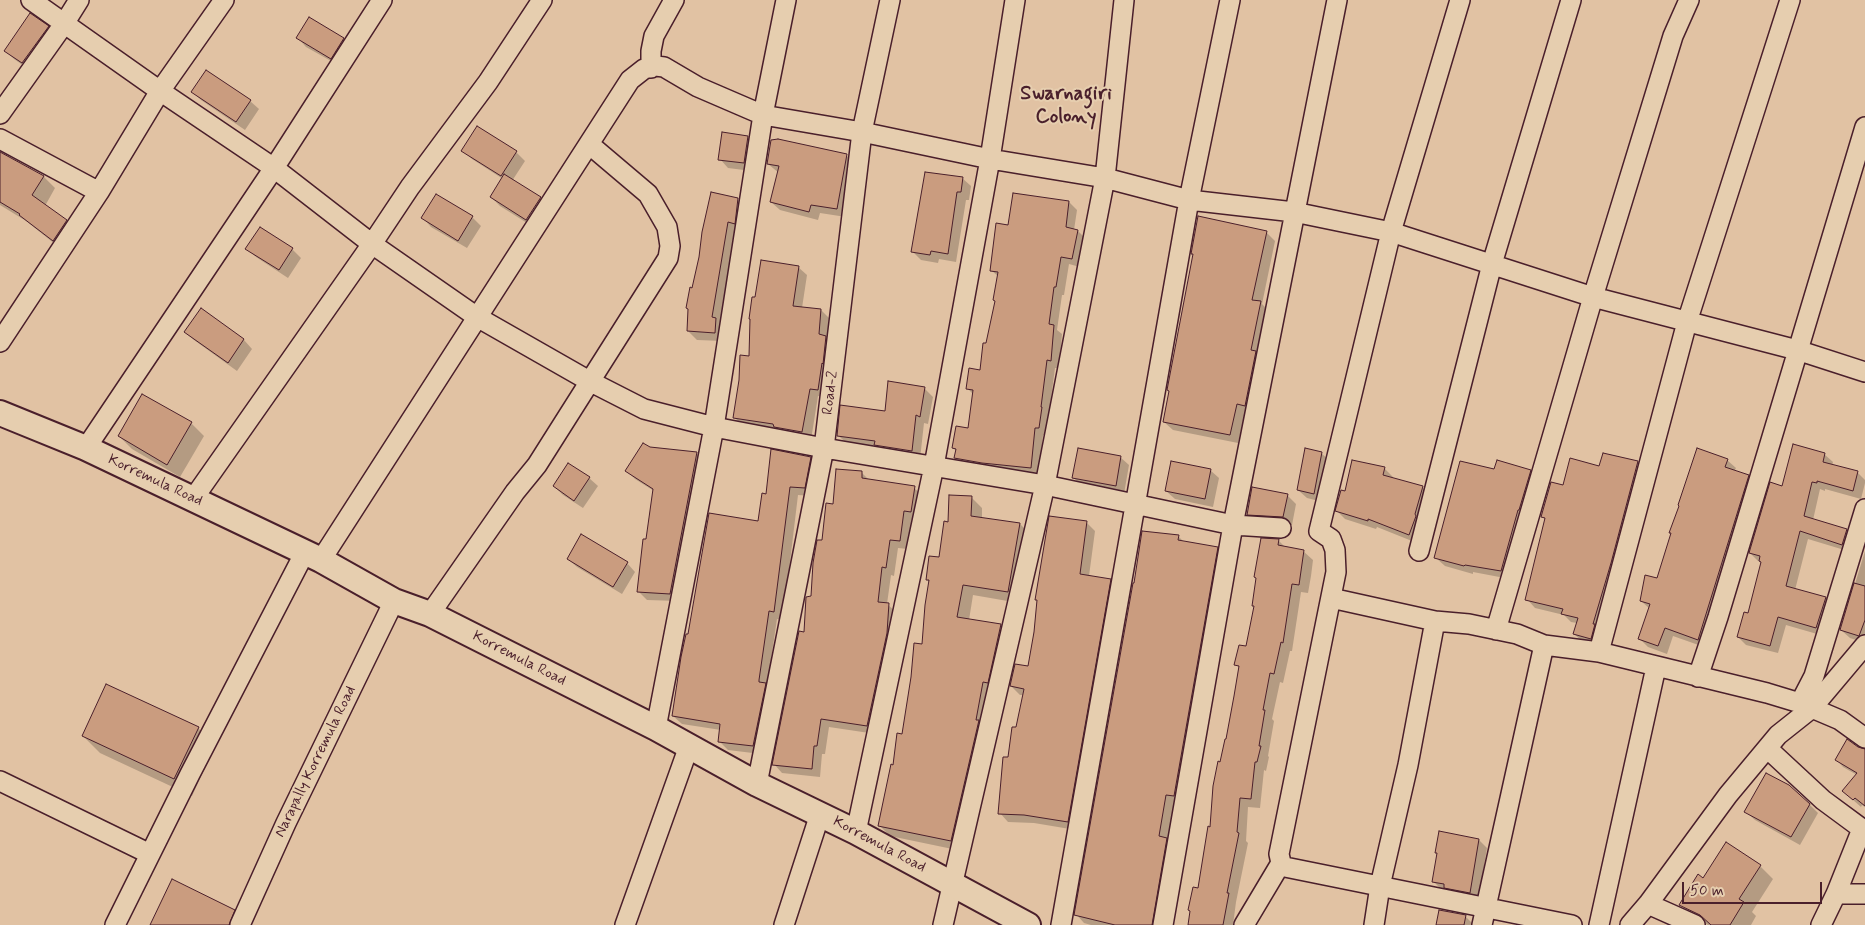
<!DOCTYPE html>
<style>
body{margin:0}
#map{position:relative;width:1865px;height:925px;overflow:hidden;background:#e1c2a3;font-family:Mynerve,sans-serif}
canvas{display:block}
.scale{position:absolute;left:1682px;top:882px;width:140px;height:22px;box-sizing:border-box;border:2px solid #4a1f2b;border-top:0;padding-left:6px;font-size:15px;line-height:18px;white-space:nowrap;color:#4a1f2b;-webkit-text-stroke:4px #e6ceaf;paint-order:stroke}
</style>
<div id="map">
<canvas width="1865" height="925"></canvas>
<div class="scale">50 m</div>
</div>
<script>
const g = document.querySelector('canvas').getContext('2d');
g.lineJoin = 'round';
function fillPath(path, color) { g.fillStyle = color; g.fill(path, 'evenodd'); }
const toPath = rows => new Path2D(rows.map(r => 'M' + r).join(''));
function stroke(path, color, width, dash) { g.strokeStyle = color; g.lineWidth = width; g.lineCap = dash ? 'butt' : 'round'; g.setLineDash(dash || []); g.stroke(path); }
function drawText(font, color, halo, rows, align = 'center') {
  g.font = font + ' Mynerve,sans-serif'; g.lineWidth = 4; g.setLineDash([]); g.textBaseline = 'middle'; g.strokeStyle = halo; g.fillStyle = color; for (const [text, x, y, turn = 0] of rows) {
    g.save(); g.translate(x, y); g.rotate((+turn || 0) * Math.PI / 180); g.textAlign = isNaN(turn) ? turn : align; if (halo) g.strokeText(text, 0, 0); g.fillText(text, 0, 0); g.restore();
  }
}
const shadow = toPath([
 [310,18,344,39,352,47,340,66,306,47,298,38],
 [48,27,56,36,31,71,14,59,6,51],
 [206,72,250,101,259,109,245,130,201,100,193,92],
 [748,137,756,146,752,171,728,168,720,159],
 [463,150,516,152,525,161,512,181,540,198,549,207,535,228,500,206,491,197,503,179,472,159],
 [0,153,44,177,55,188,45,206,66,221,78,233,65,252,26,221,0,205],
 [846,155,855,164,846,217,820,213,818,220,780,210,771,202,779,173,768,164],
 [962,178,971,186,969,200,966,200,956,262,939,259,938,263,921,260,913,252],
 [712,194,738,200,747,208,736,230,720,324,724,328,723,341,697,340,688,331,693,289],
 [1069,202,1077,210,1074,230,1078,231,1086,239,1080,267,1069,264,1064,295,1062,295,1057,330,1062,334,1059,368,1055,368,1046,436,1043,435,1039,475,963,466,955,458,957,451,953,448,969,429,973,394,968,389,981,371,996,301,999,277,992,271,1009,226],
 [472,217,481,226,467,248,431,227,423,218],
 [260,228,292,249,301,258,288,278,256,257,247,249],
 [1266,232,1275,241,1262,304,1269,311,1254,414,1245,412,1238,443,1173,430,1164,422,1194,255,1192,254],
 [798,267,807,275,802,308,821,310,829,318,827,339,834,345,826,397,818,396,811,440,743,426,734,417,750,357,756,298],
 [201,310,244,340,252,349,237,371,194,340,185,332],
 [924,388,933,397,928,424,924,423,920,459,847,444,838,435,886,412],
 [191,423,204,436,180,477,132,449,119,436],
 [649,448,696,453,705,461,678,601,647,600,639,592,654,491,635,479,627,471],
 [1321,453,1330,461,1323,502,1307,498,1298,490],
 [1824,454,1833,462,1832,466,1857,472,1865,480,1865,483,1861,499,1825,489,1825,491,1820,489,1813,520,1846,530,1855,539,1851,552,1808,539,1795,590,1826,599,1834,607,1824,636,1786,625,1778,653,1746,645,1738,637,1749,614,1762,562,1758,561,1750,553,1782,488],
 [1120,457,1129,465,1124,494,1082,487,1074,478],
 [810,458,819,467,813,496,798,495,783,620,777,619,767,686,761,754,728,750,720,742,721,730,682,724,673,716,759,522,767,495],
 [1727,460,1736,468,1734,472,1748,476,1757,485,1707,648,1673,636,1667,654,1648,647,1639,638,1650,609,1641,601,1658,579],
 [1638,462,1646,471,1599,646,1583,642,1574,634,1577,623,1571,622,1564,615,1535,608,1527,599,1546,520,1542,516,1564,486],
 [1384,468,1393,477,1392,479,1423,488,1431,496,1417,543,1377,527,1376,529,1345,519,1337,511,1346,492],
 [1210,470,1219,478,1213,507,1175,499,1166,491],
 [1495,471,1530,471,1539,480,1510,579,1473,572,1473,574,1445,566,1436,558],
 [862,473,870,481,914,488,923,496,919,520,912,519,908,549,898,548,894,576,891,575,887,604,897,613,876,734,829,727,825,754,822,754,820,777,782,773,774,764,805,633,823,542,834,505],
 [589,478,598,486,583,508,563,495,554,486],
 [1287,495,1296,504,1292,525,1256,523,1248,514],
 [971,497,982,508,982,519,1020,524,1031,535,1019,603,973,595,969,620,1001,626,1011,636,962,851,890,836,879,825,903,735,924,646,930,583,927,580,940,558,949,524],
 [1086,522,1095,531,1089,576,1110,580,1119,589,1076,830,1034,823,1008,822,1000,813,1009,759,1017,729,1024,695,1020,695,1011,686,1029,668,1038,601,1037,600],
 [1178,536,1184,542,1217,548,1226,557,1168,841,1175,848,1162,925,1091,925,1084,923,1076,914],
 [1278,540,1286,548,1303,551,1313,560,1311,576,1308,593,1301,592,1292,651,1290,651,1283,683,1280,682,1272,719,1274,721,1268,756,1269,757,1266,771,1264,770,1260,808,1248,807,1246,841,1248,843,1236,902,1233,925,1189,925,1212,829,1221,763,1227,741,1240,669,1236,664,1247,648],
 [1865,551,1865,643,1850,638,1841,630],
 [568,559,627,563,635,572,622,594,577,567],
 [198,728,215,746,192,796,100,753,83,736],
 [1863,750,1865,751,1865,807,1862,805,1861,807,1843,791,1857,775,1843,767,1836,759],
 [1810,805,1818,813,1800,845,1755,820,1746,812],
 [1479,840,1487,848,1478,901,1442,890,1433,881],
 [1760,866,1773,879,1752,912,1756,916,1751,925,1708,925,1694,918,1681,905,1704,879],
 [234,911,247,925,151,925],
 [1465,916,1474,925,1437,925]
]);
const building = toPath([
 [30,13,49,26,22,63,4,51,30,13],
 [309,17,344,38,331,59,296,38,309,17],
 [206,70,251,100,236,122,191,92,206,70],
 [477,126,517,151,501,176,461,151,477,126],
 [722,132,748,136,744,163,718,160,722,132],
 [778,139,847,154,837,209,811,205,809,212,770,202,779,166,767,164,771,140,778,139],
 [0,152,44,176,32,195,67,220,53,241,19,215,20,214,0,202,0,152],
 [925,172,963,177,961,192,957,192,948,254,931,251,930,255,911,252,925,172],
 [504,174,541,197,526,220,490,197,504,174],
 [711,192,738,198,735,224,728,222,712,317,716,318,715,333,687,331,688,309,686,308,690,287,692,288,699,257,702,232,711,192],
 [1013,193,1069,201,1066,227,1078,230,1072,259,1061,257,1056,287,1054,287,1049,324,1054,325,1051,361,1047,360,1041,407,1042,407,1039,428,1035,428,1031,468,982,463,954,458,956,449,952,448,956,426,968,428,973,390,966,389,969,368,980,370,983,343,986,343,995,301,993,300,998,272,990,271,996,223,1008,225,1013,193],
 [436,194,473,216,458,241,421,218,436,194],
 [1198,216,1267,231,1252,300,1261,301,1251,350,1256,351,1245,406,1237,404,1230,435,1163,422,1169,391,1167,390,1193,254,1191,254,1198,216],
 [260,227,293,248,279,270,245,249,260,227],
 [761,260,799,266,793,306,821,309,819,334,826,336,823,364,822,363,818,390,810,389,802,432,774,427,773,424,733,418,739,380,740,355,749,356,750,319,749,319,752,297,755,297,761,260],
 [201,308,244,339,228,363,184,332,201,308],
 [888,381,925,387,920,417,916,415,912,451,874,445,875,441,837,436,840,405,885,411,888,381],
 [142,394,192,422,167,465,118,436,142,394],
 [643,443,650,447,697,452,670,594,637,592,643,539,646,539,653,489,625,471,643,443],
 [1793,444,1825,453,1823,462,1858,471,1853,491,1817,481,1817,483,1812,482,1804,516,1847,529,1842,545,1800,531,1786,586,1826,597,1816,628,1778,617,1770,646,1737,637,1744,612,1748,613,1761,562,1759,561,1760,556,1749,553,1770,482,1782,486,1793,444],
 [1078,448,1121,456,1116,486,1072,478,1078,448],
 [1305,448,1322,452,1314,494,1297,490,1305,448],
 [1697,448,1728,459,1725,467,1749,475,1698,640,1665,628,1658,646,1638,639,1650,604,1640,601,1645,575,1657,578,1671,533,1669,533,1679,506,1678,505,1697,448],
 [771,449,811,457,805,488,790,487,774,612,769,611,759,680,759,682,766,683,753,746,718,742,720,724,672,716,681,657,686,634,688,634,709,513,758,521,762,493,766,494,771,449],
 [1603,453,1638,461,1611,563,1593,624,1595,624,1591,639,1573,634,1578,618,1561,614,1563,609,1525,600,1545,518,1541,517,1551,482,1563,485,1570,458,1599,466,1603,453],
 [1352,460,1385,467,1383,475,1423,486,1415,514,1416,516,1409,535,1368,519,1368,521,1335,511,1341,490,1345,491,1352,460],
 [1497,460,1531,470,1519,510,1518,510,1501,571,1465,565,1464,566,1434,558,1460,461,1494,469,1497,460],
 [1171,461,1211,469,1205,499,1165,491,1171,461],
 [568,463,590,477,574,501,553,486,568,463],
 [836,469,862,471,862,478,915,486,911,512,904,511,900,541,890,540,886,568,882,567,878,602,889,603,887,633,867,726,821,719,817,746,814,746,812,769,772,765,799,631,804,632,806,597,811,596,813,563,817,540,822,540,826,503,833,504,836,469],
 [1252,487,1288,494,1283,517,1247,515,1252,487],
 [949,495,972,496,971,516,1020,523,1008,592,963,585,957,617,1001,624,988,683,983,682,976,720,979,720,951,841,878,826,891,764,893,765,897,733,902,734,911,677,914,643,922,644,925,605,929,580,926,580,929,556,939,557,944,521,948,522,949,495],
 [1049,516,1087,521,1080,574,1111,579,1068,822,1024,815,998,814,1003,757,1008,757,1012,727,1016,727,1024,689,1010,686,1015,664,1028,666,1034,632,1037,600,1035,600,1049,516],
 [1142,531,1179,535,1178,540,1218,547,1174,796,1166,795,1159,836,1167,838,1152,925,1115,925,1074,915,1133,583,1134,583,1142,531],
 [581,534,628,562,613,587,567,559,581,534],
 [1261,538,1279,539,1278,545,1304,550,1299,585,1292,584,1283,643,1281,642,1274,674,1270,673,1263,710,1265,710,1259,746,1261,746,1257,762,1255,762,1251,799,1240,798,1237,832,1239,833,1227,893,1229,893,1223,925,1188,925,1190,911,1188,910,1193,887,1198,888,1208,826,1210,827,1213,786,1218,761,1220,762,1225,739,1226,739,1234,696,1239,666,1234,665,1239,645,1246,646,1254,606,1252,606,1256,578,1254,577,1261,538],
 [1854,583,1865,586,1865,620,1859,636,1840,630,1854,583],
 [106,684,199,727,174,779,82,736,106,684],
 [1847,739,1858,747,1865,749,1865,806,1855,798,1853,800,1842,791,1857,773,1835,760,1847,739],
 [1766,773,1789,785,1810,804,1791,837,1744,812,1766,773],
 [1439,831,1479,839,1470,893,1444,888,1444,884,1432,882,1437,853,1435,853,1439,831],
 [1726,842,1761,865,1739,899,1744,902,1730,925,1711,925,1700,915,1679,905,1698,874,1703,878,1726,842],
 [172,879,235,910,229,925,150,925,172,879],
 [1439,910,1466,915,1464,925,1436,925,1439,910]
]);
const minor = toPath([
 [31,0,160,91,274,168,372,244,477,317,591,382,644,409,714,427,824,448,1045,485,1233,525,1281,528],
 [1460,0,1391,232,1319,531,1331,539,1335,550,1336,572,1279,854,1281,863,1285,867,1572,925],
 [651,68,651,51,654,36,674,0],
 [0,114,64,24,79,0],
 [0,139,99,192],
 [0,342,99,192,160,91,224,0],
 [86,448,274,168,382,0],
 [193,499,372,244,410,187,488,82,542,0],
 [1419,551,1492,264,1571,0],
 [321,560,630,80,644,69,656,66,664,67,698,87,763,115,862,132,990,159,1105,178,1189,200,1294,212,1391,232,1593,297,1797,350,1865,372],
 [1331,598,1435,621,1469,624,1517,634,1544,645,1599,652,1767,693,1800,703,1840,720,1865,738],
 [430,614,515,492,537,465,668,258,670,246,667,227,648,194,589,144],
 [1496,630,1593,297,1673,36,1689,0],
 [1599,652,1687,322,1790,0],
 [1698,677,1718,617,1865,127],
 [1800,703,1814,676,1865,509],
 [656,728,714,427,763,115,786,0],
 [1768,749,1823,800,1865,831],
 [0,781,150,854],
 [757,784,824,448,862,132,890,0],
 [856,832,934,466,990,159,1015,0],
 [1836,894,1865,894],
 [1648,904,1695,925],
 [115,925,190,774,305,552],
 [240,925,286,823,394,601],
 [625,925,689,746],
 [784,925,820,814],
 [943,925,1045,485,1105,178,1124,0],
 [1061,925,1189,200,1230,0],
 [1163,925,1233,525,1337,0],
 [1244,925,1281,863],
 [1374,925,1380,886,1408,765,1435,621],
 [1482,925,1544,645],
 [1599,925,1656,667],
 [1630,925,1648,904,1728,795,1778,735,1812,708,1865,645],
 [1821,925,1836,894,1862,829]
]);
const tertiary = toPath([
 [0,413,86,448,321,560,394,601,430,614,656,728,757,784,856,832,1028,925]
]);
const streetNames = [
 ["Road-2",831,393,-83],
 ["Korremula Road",155,481,25],
 ["Korremula Road",519,659,27],
 ["Narapally Korremula Road",316,762,-64],
 ["Korremula Road",879,845,28]
];
const districtNames = [
 ["Swarnagiri",1066,95],
 ["Colony",1066,118]
];
fillPath(shadow, '#0003');
fillPath(building, '#ca9c7f');
stroke(building, '#4a1f2b', 1);
stroke(minor, '#4a1f2b', 22);
stroke(tertiary, '#4a1f2b', 28);
stroke(minor, '#e6ceaf', 19);
stroke(tertiary, '#e6ceaf', 24);
drawText('15px', '#4a1f2b', '#e6ceaf', streetNames);
drawText('bold 20px', '#4a1f2b', '#e6ceaf', districtNames);
</script>
